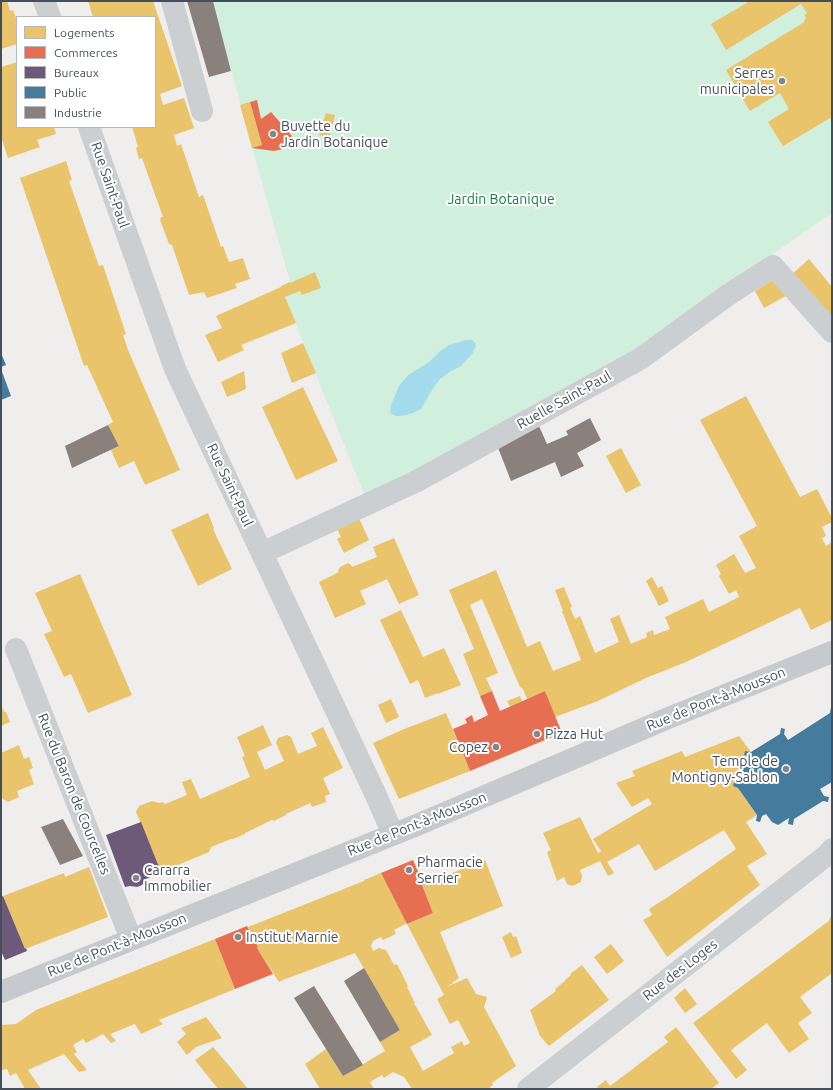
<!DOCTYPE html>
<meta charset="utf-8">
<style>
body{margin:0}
#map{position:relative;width:833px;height:1090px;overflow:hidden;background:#efeeed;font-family:Ubuntu,sans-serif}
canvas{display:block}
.frame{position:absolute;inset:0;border:2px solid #444f5b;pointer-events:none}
.legend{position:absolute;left:16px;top:16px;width:140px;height:112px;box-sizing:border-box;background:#fff;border:1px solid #b4b9bd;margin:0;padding:5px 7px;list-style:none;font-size:12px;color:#444f5b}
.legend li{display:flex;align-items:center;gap:8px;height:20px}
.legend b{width:20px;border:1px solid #b4b9bd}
</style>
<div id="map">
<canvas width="833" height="1090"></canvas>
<div class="frame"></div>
<ul class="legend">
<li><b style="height:11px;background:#e9c46a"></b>Logements</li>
<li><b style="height:11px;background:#e76f51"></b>Commerces</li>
<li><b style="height:11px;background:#6d597a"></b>Bureaux</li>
<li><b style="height:11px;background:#457b9d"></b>Public</li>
<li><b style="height:11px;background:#8a817c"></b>Industrie</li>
</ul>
</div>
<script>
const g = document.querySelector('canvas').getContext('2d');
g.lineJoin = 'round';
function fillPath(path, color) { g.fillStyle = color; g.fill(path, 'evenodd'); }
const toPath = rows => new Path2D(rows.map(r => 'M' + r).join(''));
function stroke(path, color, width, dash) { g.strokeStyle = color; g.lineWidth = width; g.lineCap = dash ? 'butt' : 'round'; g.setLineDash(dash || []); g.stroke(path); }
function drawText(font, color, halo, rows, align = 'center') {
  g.font = font + ' Ubuntu,sans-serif'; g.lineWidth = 4; g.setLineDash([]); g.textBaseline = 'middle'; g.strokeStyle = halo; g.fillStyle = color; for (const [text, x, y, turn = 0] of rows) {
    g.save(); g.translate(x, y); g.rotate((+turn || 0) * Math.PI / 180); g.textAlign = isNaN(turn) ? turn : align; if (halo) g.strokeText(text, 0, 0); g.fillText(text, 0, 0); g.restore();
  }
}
const green = toPath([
 [213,1,832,1,832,167,831,167,832,175,832,213,773,254,738,281,633,351,366,499,285,297,300,291,302,295,308,293,315,273,290,283,290,282,248,133]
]);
const water = toPath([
 [466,340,472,340,475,343,476,346,472,354,461,366,451,371,440,379,430,393,421,409,413,413,402,416,396,416,390,413,391,405,399,386,408,375,429,362,440,351,449,345]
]);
const homes = toPath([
 [1,1,7,1,10,11,13,10,17,20,17,44,1,49],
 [88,1,153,1,182,86,160,94,163,105,184,98,194,128,174,135,177,146,181,144,199,197,203,195,221,247,223,246,229,262,243,258,250,279,235,284,237,288,207,298,204,292,189,295,172,245,169,244,160,220,161,217,163,217,142,158,139,159,136,148,138,147,132,127,155,127,155,17,93,17],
 [750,1,832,1,832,117,783,146,768,122,789,109,780,93,750,111,726,70,803,23,806,17,804,16,807,13,801,4,726,50,711,24],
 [17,62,17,127,54,127,56,134,37,140,40,147,8,158,1,137,1,67],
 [250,102,262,145,252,148,240,105],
 [326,113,335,115,329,138,319,135],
 [66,161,72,180,69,181,99,266,103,265,126,334,123,335,128,350,180,470,145,485,134,461,119,468,111,450,119,446,108,425,113,422,87,365,84,366,20,178],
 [809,259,832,287,832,325,790,276],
 [315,272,321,288,302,295,300,291,285,297,296,323,241,345,244,350,218,362,205,335,222,328,216,316,281,287,281,286,290,282,290,283],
 [772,280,786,296,764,308,755,291],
 [303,343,316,373,292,383,281,353],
 [244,371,246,389,227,397,221,382],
 [303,387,338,461,296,480,262,407],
 [746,396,800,497,817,489,832,518,832,522,822,527,826,536,822,538,826,546,832,542,832,620,811,630,800,608,686,662,646,678,598,701,555,717,545,691,527,699,523,689,520,687,482,599,470,605,498,673,486,678,492,691,480,696,463,654,474,649,449,590,496,570,527,647,540,641,553,671,581,660,562,611,563,611,555,590,564,587,572,607,570,608,575,619,580,616,595,653,619,642,610,619,619,615,631,644,647,637,646,633,653,630,654,635,670,629,665,617,703,599,709,612,739,597,736,590,729,594,719,576,721,574,716,565,734,554,745,573,756,568,739,536,757,526,700,420],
 [621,448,641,485,626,493,606,456],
 [208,513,214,528,213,529,232,569,198,586,171,530],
 [358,516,369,540,344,553,337,539,341,537,336,527],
 [394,538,419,595,399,604,387,579,360,591,366,604,335,618,319,582,339,572,338,571,340,567,348,563,351,565,352,567,377,557,373,547],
 [80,574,132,695,88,713,71,674,64,677,44,634,52,631,35,593],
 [652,577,658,588,662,586,669,601,659,606,646,581],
 [401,610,423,657,444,648,461,685,438,694,438,693,425,698,418,680,410,684,380,620],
 [520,696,522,701,510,707,507,701],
 [391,699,399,717,386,723,378,705],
 [1,704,4,712,6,712,10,722,1,726],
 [446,713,470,771,399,799,373,743,404,729],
 [263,725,272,745,257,752,265,770,284,761,276,743,278,738,287,735,291,737,298,754,317,746,311,733,323,727,343,768,323,778,330,794,325,796,326,802,312,807,310,803,286,814,286,815,274,821,272,820,245,833,245,834,233,839,231,839,211,847,209,852,161,872,136,812,139,806,152,801,159,803,163,802,165,804,187,795,182,782,191,779,200,799,250,777,242,757,245,756,237,737],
 [739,736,751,752,745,751,744,755,750,757,739,765,740,766,739,771,744,779,739,783,734,782,733,786,738,788,757,815,746,822,767,854,747,866,760,885,667,957,643,920,652,915,649,909,671,895,736,849,724,830,655,871,639,844,607,862,614,873,608,876,600,861,580,870,582,876,581,882,572,886,567,884,564,877,557,881,547,852,551,850,543,833,580,817,598,853,601,851,593,839,652,804,648,798,632,807,616,783,635,776,632,771,682,751,685,757],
 [19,745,24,759,29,757,33,768,29,770,34,784,17,791,19,797,8,802,3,799,2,797,1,797,1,753],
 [485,860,503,906,440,932,459,978,453,982,453,983,446,987,467,978,476,994,487,997,484,1007,516,1066,492,1083,493,1085,488,1089,412,1089,404,1077,393,1072,384,1078,382,1075,370,1082,374,1089,320,1089,305,1064,326,1049,343,1076,385,1051,380,1042,400,1030,355,953,283,980,279,982,257,948,258,947,248,927,364,881,364,880,381,873,407,923,394,930,396,934,383,940,381,937,373,941,371,946,373,951,379,948,386,950,394,965,397,964,408,986,407,987,415,1003,414,1003,432,1035,410,1047,423,1071,454,1053,451,1047,462,1041,464,1046,470,1043,458,1020,450,1024,437,999,444,995,407,924,433,913,422,885],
 [89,867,108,917,25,949,3,896,64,873,65,877],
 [832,916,832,973,800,997,812,1013,798,1023,809,1039,789,1053,767,1023,731,1050,747,1070,736,1079,693,1023,830,920,829,919],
 [511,932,513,937,516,936,522,953,511,958,502,937],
 [215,939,235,989,159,1020,163,1024,141,1034,135,1024,110,1034,116,1041,111,1043,103,1034,86,1043,83,1039,73,1045,77,1052,74,1054,87,1070,79,1072,64,1054,28,1070,41,1089,25,1089,16,1073,10,1076,7,1069,1,1070,1,1025,16,1024,36,1010],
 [611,944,624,961,607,974,594,957],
 [582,965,609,1000,549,1046,540,1036,530,1010,556,991,555,989,565,981,565,980,571,975,570,974],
 [685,988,697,1004,685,1013,674,998],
 [206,1017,222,1038,196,1047,187,1055,177,1042,186,1034,181,1028],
 [676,1027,719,1083,711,1089,599,1089,597,1087,606,1080,610,1086,668,1042,664,1037],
 [213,1047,231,1068,248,1089,218,1089,195,1060]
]);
const shops = toPath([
 [257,100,261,119,271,112,292,136,283,149,274,151,252,148,262,145,250,102],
 [492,691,500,711,545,691,562,733,470,771,453,729,467,723,465,719,472,715,474,722,488,715,480,696],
 [413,860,424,885,422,885,433,913,407,924,381,873],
 [247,926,258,947,257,948,273,974,235,989,215,939]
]);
const offices = toPath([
 [141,822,161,872,146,879,146,880,142,885,137,887,130,886,125,887,106,835],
 [3,896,25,949,26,948,27,951,5,960,1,951,1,897]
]);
const public = toPath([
 [1,353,6,365,1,367],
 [1,369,11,396,1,400],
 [831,707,832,707,832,782,820,789,824,796,829,797,828,802,823,801,794,819,793,825,788,824,789,818,778,825,772,822,766,814,762,816,760,822,756,821,757,815,738,788,733,786,734,782,739,783,744,779,739,771,740,766,739,765,750,757,744,755,745,751,751,752,780,734,781,728,785,729,784,734,788,740,830,713]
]);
const industry = toPath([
 [187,1,213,1,231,71,209,77],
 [590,418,601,440,577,453,584,466,561,477,555,462,511,481,497,445,538,424,547,444,568,435,566,431],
 [108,425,119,446,72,468,65,446],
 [63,819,83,856,60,865,41,827],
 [364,968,400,1030,380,1042,344,981],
 [314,986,363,1065,343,1076,294,998]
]);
const minor = toPath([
 [44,1,50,17],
 [172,1,202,111],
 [89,127,175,369,374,791,393,834],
 [262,553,415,482,640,359,728,295,773,266,832,332],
 [16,649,131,939],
 [528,1089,827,855,832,849]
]);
const major = toPath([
 [1,992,417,825,666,719,832,652]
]);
const markers = [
 [782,81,4,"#80878e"],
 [273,134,4,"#80878e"],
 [537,734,4,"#80878e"],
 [496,747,4,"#80878e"],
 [786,769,4,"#80878e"],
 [409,870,4,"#80878e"],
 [136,878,4,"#80878e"],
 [238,937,4,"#80878e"]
];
const poiNames = [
 ["Serres",774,73,"right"],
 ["municipales",774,89,"right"],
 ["Buvette du",281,126],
 ["Jardin Botanique",281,142],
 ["Pizza Hut",545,734],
 ["Copez",488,747,"right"],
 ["Temple de",778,761,"right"],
 ["Montigny-Sablon",778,777,"right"],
 ["Pharmacie",417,862],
 ["Serrier",417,878],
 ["Cararra",144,870],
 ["Immobilier",144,886],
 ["Institut Marnie",246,937]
];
const streetNames = [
 ["Rue Saint-Paul",110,185,71],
 ["Ruelle Saint-Paul",564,400,-29],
 ["Rue Saint-Paul",230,485,65],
 ["Rue de Pont-à-Mousson",716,699,-22],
 ["Rue du Baron de Courcelles",74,794,68],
 ["Rue de Pont-à-Mousson",417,824,-22],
 ["Rue de Pont-à-Mousson",117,945,-22],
 ["Rue des Loges",680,970,-38]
];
const parkNames = [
 ["Jardin Botanique",501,199]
];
fillPath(green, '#d1efdd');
fillPath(water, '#a4dcee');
fillPath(homes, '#e9c46a');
fillPath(shops, '#e76f51');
fillPath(offices, '#6d597a');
fillPath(public, '#457b9d');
fillPath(industry, '#8a817c');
stroke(minor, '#cccfd1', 22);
stroke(major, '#c6cace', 22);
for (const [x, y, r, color] of markers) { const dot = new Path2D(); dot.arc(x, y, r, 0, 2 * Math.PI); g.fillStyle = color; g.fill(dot); stroke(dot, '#fff', 1.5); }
drawText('14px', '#444f5b', '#fff', poiNames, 'left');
drawText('14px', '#444f5b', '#fff', streetNames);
drawText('14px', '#147d4d', '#fff', parkNames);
</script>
